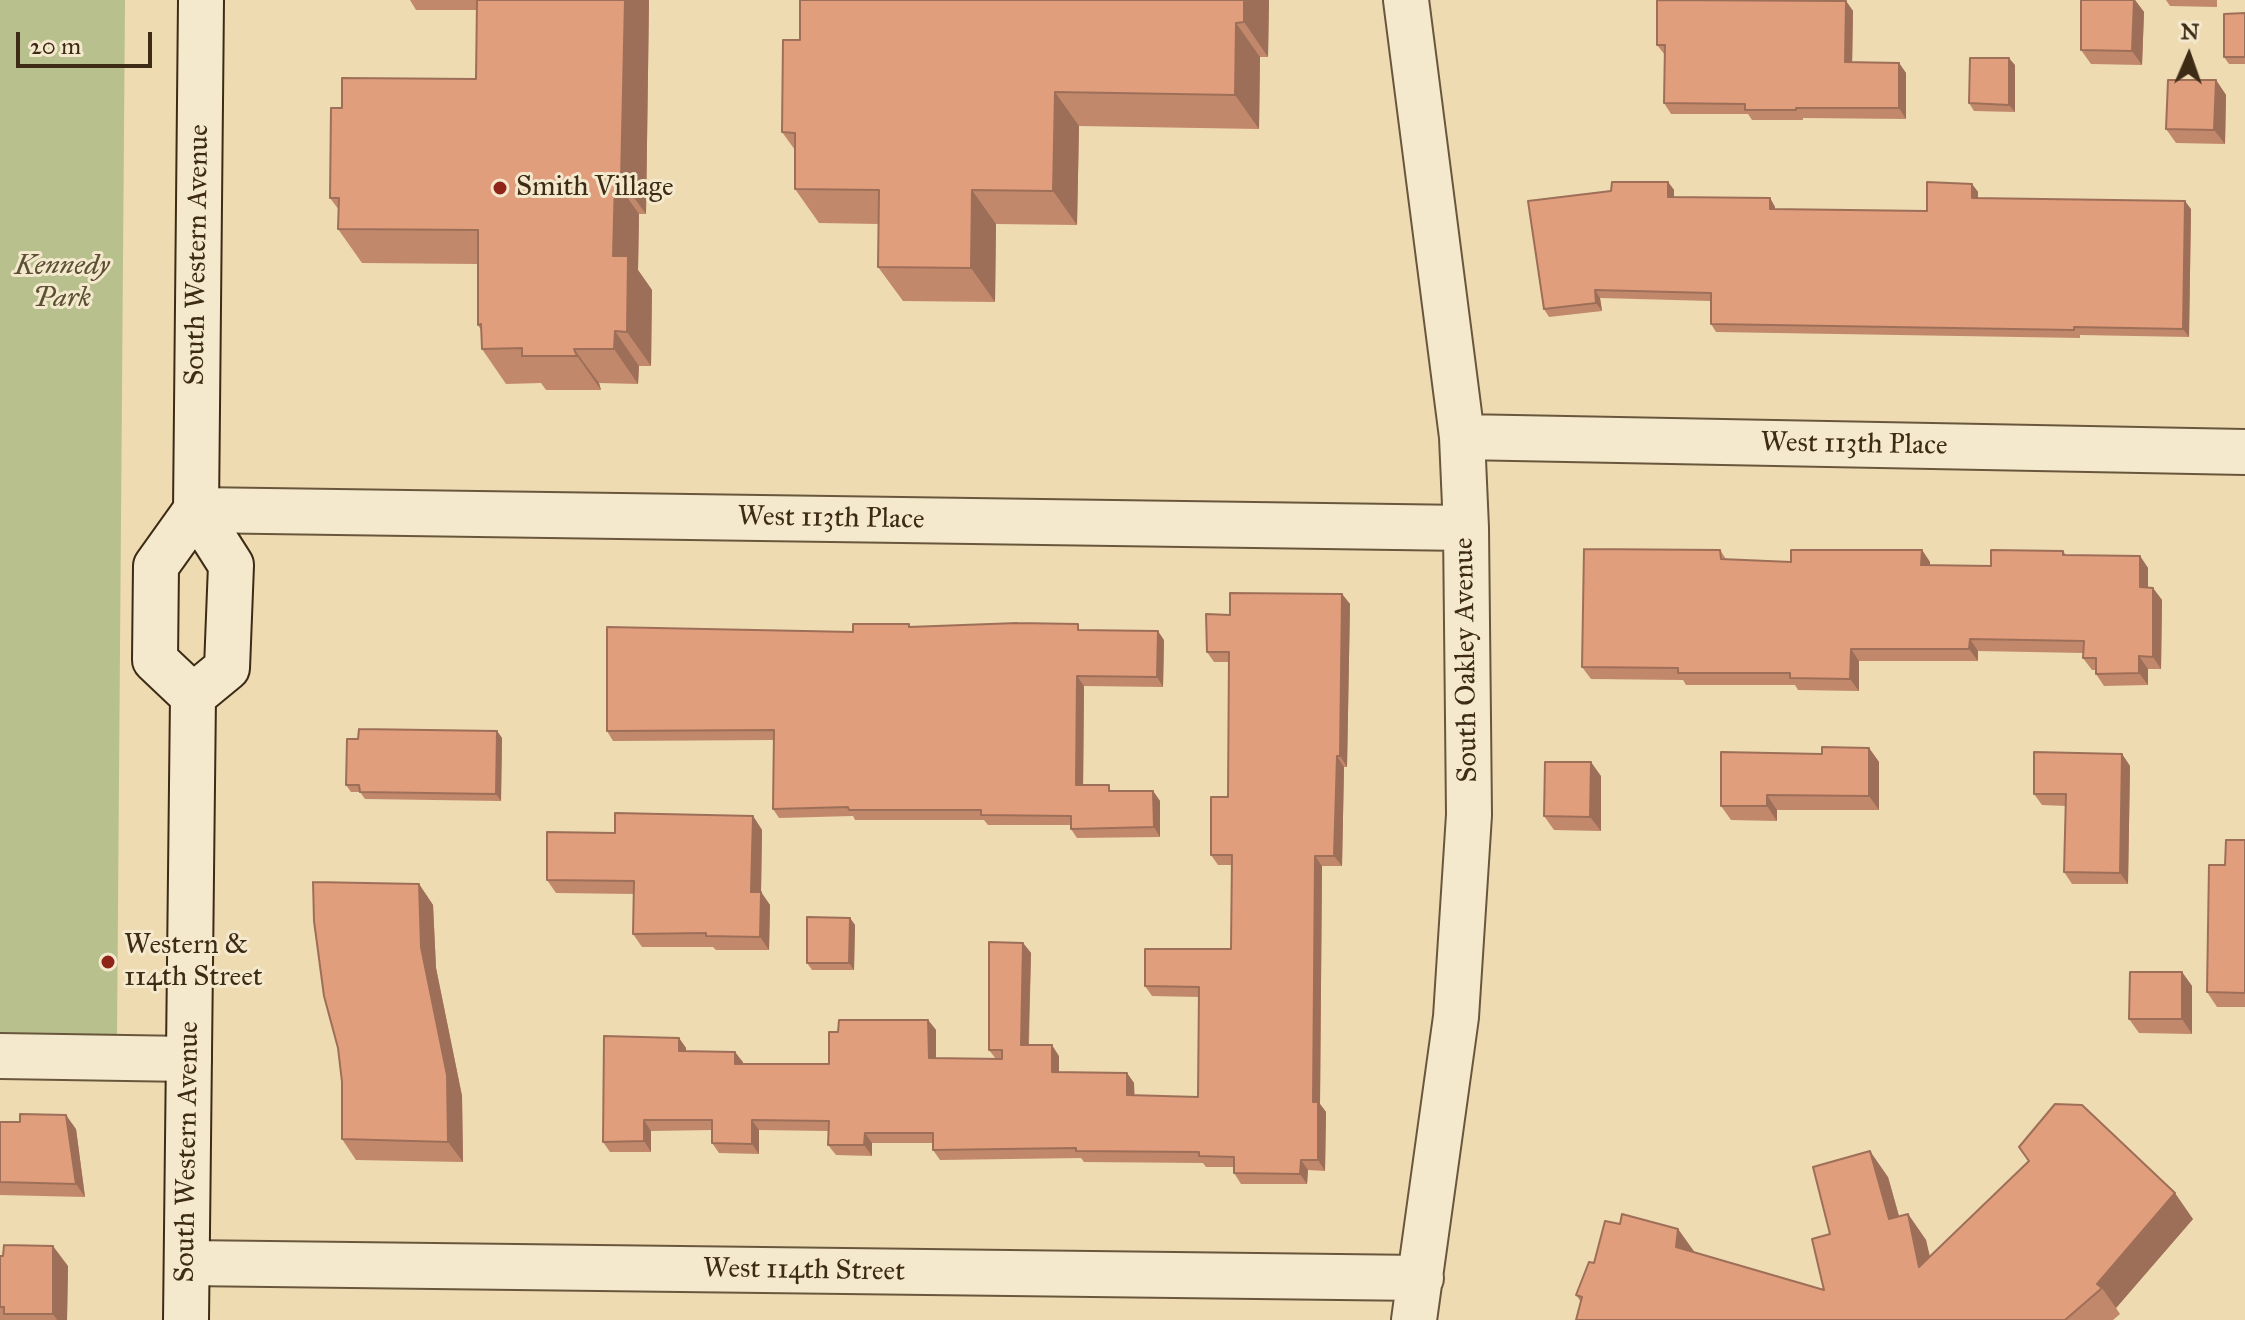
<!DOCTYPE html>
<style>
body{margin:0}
#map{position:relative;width:2245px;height:1320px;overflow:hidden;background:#eedbb2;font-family:"IM FELL Great Primer",serif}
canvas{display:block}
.north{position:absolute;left:2149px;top:16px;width:80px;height:80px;-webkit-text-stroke:6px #f4e8cd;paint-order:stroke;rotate:2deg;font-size:22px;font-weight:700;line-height:32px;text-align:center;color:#3d2b16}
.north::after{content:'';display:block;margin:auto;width:28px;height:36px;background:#3d2b16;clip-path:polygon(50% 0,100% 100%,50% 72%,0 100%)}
.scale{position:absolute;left:16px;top:32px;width:136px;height:36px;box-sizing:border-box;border:4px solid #3d2b16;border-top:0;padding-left:10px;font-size:24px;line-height:28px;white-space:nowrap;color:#3d2b16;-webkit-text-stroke:6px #f4e8cd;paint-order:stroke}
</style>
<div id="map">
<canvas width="2245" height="1320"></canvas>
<div class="north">N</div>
<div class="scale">20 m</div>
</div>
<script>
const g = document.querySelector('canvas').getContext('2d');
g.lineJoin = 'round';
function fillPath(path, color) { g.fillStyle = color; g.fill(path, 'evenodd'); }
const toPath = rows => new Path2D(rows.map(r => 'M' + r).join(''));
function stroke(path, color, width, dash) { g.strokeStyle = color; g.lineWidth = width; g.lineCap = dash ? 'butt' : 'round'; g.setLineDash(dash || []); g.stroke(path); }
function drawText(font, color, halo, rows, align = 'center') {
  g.font = font + ' "IM FELL Great Primer",serif'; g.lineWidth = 6; g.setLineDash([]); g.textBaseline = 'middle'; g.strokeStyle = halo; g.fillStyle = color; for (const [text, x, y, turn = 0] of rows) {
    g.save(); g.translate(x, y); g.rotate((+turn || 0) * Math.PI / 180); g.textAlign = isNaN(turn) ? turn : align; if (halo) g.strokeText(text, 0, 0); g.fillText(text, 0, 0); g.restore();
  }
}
const green = toPath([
 [0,0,125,0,117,1038,0,1036]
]);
const minor = toPath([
 [1406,0,1462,437,1466,528,1469,815,1456,1017,1414,1320],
 [1462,437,2245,452],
 [196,510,1466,528],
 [0,1056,189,1059],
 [187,1263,1421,1278]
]);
const secondary = toPath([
 [193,696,227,668,231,565,196,510,201,0],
 [186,1320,193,696,155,660,156,566,196,510]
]);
const wall = toPath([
 [410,0,649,0,646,214,639,214,638,270,652,290,651,366,639,366,638,384,599,383,601,390,546,390,541,383,506,384,482,349,481,330,478,325,478,264,362,263,338,229,339,210,330,198,342,108,476,79,477,10,416,10],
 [1269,0,1268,57,1260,57,1259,129,1079,126,1077,225,996,224,995,302,903,301,878,267,879,224,819,223,795,189,795,150,782,132,800,40],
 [2081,0,2135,0,2144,12,2142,65,2091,64,2081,50],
 [2166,0,2217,0,2217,7,2170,6],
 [1846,1,1853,11,1852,62,1899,63,1906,73,1906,119,1803,118,1803,120,1752,120,1748,114,1671,114,1664,103,1665,55,1657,45],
 [2245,13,2245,64,2229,64,2224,57],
 [2015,65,2015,112,1974,111,1969,103],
 [2216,80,2226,95,2225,144,2176,143,2166,129],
 [1668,182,1674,190,1674,197,1770,198,1775,207,1775,209,1927,211,1972,184,1978,192,1978,198,2191,209,2189,337,2080,335,2080,338,1716,332,1711,324,1711,301,1600,298,1602,311,1549,317,1544,309,1611,191],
 [1720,550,1726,559,1791,562,1922,550,1930,562,1930,565,1991,566,2063,551,2066,555,2140,556,2148,568,2148,588,2153,588,2162,600,2161,669,2148,669,2148,685,2104,686,2096,674,2096,670,2092,670,2083,658,2084,653,1978,651,1978,661,1859,661,1859,691,1798,690,1795,685,1686,685,1683,680,1591,679,1582,667],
 [1342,594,1350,604,1347,767,1344,767,1342,866,1322,866,1320,1104,1326,1112,1325,1171,1308,1170,1307,1184,1241,1184,1234,1173,1234,1167,1206,1167,1203,1163,1084,1162,1081,1158,940,1160,933,1150,933,1143,872,1143,872,1156,836,1155,828,1145,828,1131,759,1130,759,1154,719,1153,712,1143,712,1130,651,1131,651,1152,610,1152,603,1142,679,1038,686,1048,686,1051,735,1052,743,1064,829,1064,838,1032,928,1020,936,1030,936,1058,996,1059,989,1050,1023,943,1031,953,1029,1045,1059,1056,1059,1072,1127,1073,1134,1083,1134,1095,1198,1097,1199,997,1152,996,1145,986,1231,949,1232,865,1218,865,1211,855,1228,797,1229,662,1214,662,1207,652,1230,615],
 [911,627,1082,630,1164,640,1163,687,1084,686,1083,785,1113,791,1153,791,1160,801,1160,837,1077,838,1071,829,1071,825,988,825,984,820,855,820,853,816,779,818,773,809,773,740,613,741,607,731,853,632],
 [497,731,502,738,501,801,365,799,360,792,351,792,346,785,358,739],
 [1869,748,1879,762,1879,810,1777,810,1777,821,1731,820,1721,806,1822,754],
 [2122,754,2130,766,2128,884,2072,884,2064,872,2066,806,2042,805,2034,794],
 [1601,776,1601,831,1554,830,1544,816],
 [753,816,762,830,761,892,770,905,769,950,716,950,713,947,642,947,633,934,634,894,556,893,547,880,615,833],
 [2245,840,2245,1007,2217,1007,2207,992,2225,865],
 [419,884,433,905,436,968,462,1096,463,1162,356,1160,342,1139],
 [850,918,855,925,854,970,812,970,807,963],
 [2182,972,2192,986,2192,1034,2139,1033,2129,1019],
 [0,1122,20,1122,76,1129,85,1197,0,1195],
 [1888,1177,1899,1216,1908,1214,1926,1240,1930,1256,2193,1219,2116,1308,2120,1314,2113,1320,1576,1320,1581,1302,1576,1295,1594,1263,1620,1224,1678,1229,1694,1252,1824,1290,1830,1234],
 [0,1256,68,1266,67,1320,0,1320]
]);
const shadedWall = toPath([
 [625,0,649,0,646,214,621,180],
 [1244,0,1269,0,1268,57,1244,22],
 [2134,0,2135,0,2144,12,2142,65,2132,51],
 [1846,1,1853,11,1852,72,1845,62],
 [1236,23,1260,57,1259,129,1235,95],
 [2009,58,2015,65,2015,112,2009,105],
 [1899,63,1906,73,1906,119,1899,108],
 [2216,80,2226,95,2225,144,2214,130],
 [1055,92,1079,126,1077,225,1053,191],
 [615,180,639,214,638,270,652,290,651,366,627,332,613,256],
 [1668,182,1674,190,1674,206,1668,197],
 [1972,184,1978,192,1978,206,1972,198],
 [972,190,996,224,995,302,971,268],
 [1770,198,1775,207,1775,217,1770,209],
 [2185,201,2191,209,2189,337,2183,329],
 [1595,290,1600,298,1602,311,1596,303],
 [615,331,639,366,638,384,614,349],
 [574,349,599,383,601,390,577,356],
 [1922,550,1930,562,1930,577,1921,565],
 [2140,556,2148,568,2148,600,2140,587],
 [2153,588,2162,600,2161,669,2153,657],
 [1342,594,1350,604,1347,767,1340,756],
 [1158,631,1164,640,1163,687,1157,677],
 [1970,639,1978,651,1978,661,1969,649],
 [1851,649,1859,661,1859,691,1850,679],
 [2139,656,2148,669,2148,685,2139,673],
 [1077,676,1084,686,1083,794,1076,785],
 [497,731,502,738,501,801,496,794],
 [1869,748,1879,762,1879,810,1869,796],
 [2122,754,2130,766,2128,884,2120,873],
 [1337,756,1344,767,1342,866,1334,856],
 [1591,762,1601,776,1601,831,1590,817],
 [1153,791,1160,801,1160,837,1154,827],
 [1767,795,1777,810,1777,821,1767,806],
 [753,816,762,830,761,892,770,905,769,950,760,937,751,892],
 [1315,856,1322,866,1320,1104,1326,1112,1325,1171,1318,1160,1313,1102],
 [419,884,433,905,436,968,462,1096,463,1162,448,1142,421,947],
 [850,918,855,925,854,970,849,963],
 [1023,943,1031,953,1028,1055,1021,1045],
 [2182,972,2192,986,2192,1034,2182,1019],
 [928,1020,936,1030,936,1068,929,1058],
 [679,1038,686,1048,686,1062,679,1051],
 [1052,1045,1059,1056,1059,1082,1052,1072],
 [735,1052,743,1062,742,1074,735,1064],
 [1127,1073,1134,1083,1135,1105,1127,1095],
 [66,1115,76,1129,85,1197,76,1184],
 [644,1120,651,1131,651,1152,644,1141],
 [752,1120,759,1130,759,1154,752,1144],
 [865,1133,872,1143,872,1156,864,1145],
 [1870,1151,1888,1177,1907,1245,1889,1219],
 [1301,1160,1308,1170,1307,1184,1300,1174],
 [2175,1193,2193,1219,2116,1308,2102,1288,2097,1284],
 [1908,1214,1926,1240,1937,1292,1919,1267],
 [1678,1229,1696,1254,1676,1247],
 [53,1246,68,1266,67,1320,57,1320,53,1314]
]);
const building = toPath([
 [477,0,625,0,621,180,615,180,613,256,628,256,627,332,615,331,614,349,574,349,577,356,522,356,522,348,482,349,481,324,478,325,478,230,338,229,339,198,330,198,331,108,342,108,342,78,476,79,477,0],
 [800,0,1244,0,1244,22,1236,23,1235,95,1055,92,1053,191,972,190,971,268,878,267,879,190,795,189,795,133,782,132,783,40,800,40,800,0],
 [1657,0,1846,1,1845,62,1899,63,1899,108,1796,108,1796,110,1745,110,1745,104,1664,103,1665,45,1657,45,1657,0],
 [2081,0,2134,0,2132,51,2081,50,2081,0],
 [2245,13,2245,57,2224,57,2224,14,2245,13],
 [1970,58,2009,58,2009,105,1969,103,1970,58],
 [2168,80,2216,80,2214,130,2166,129,2168,80],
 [1612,182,1668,182,1668,197,1770,198,1770,209,1927,211,1927,182,1972,184,1972,198,2185,201,2183,329,2074,327,2074,330,1711,324,1711,293,1595,290,1596,303,1544,309,1528,201,1611,191,1612,182],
 [1584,549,1720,550,1721,559,1791,562,1791,550,1922,550,1921,565,1991,566,1991,550,2063,551,2063,555,2140,556,2140,587,2153,588,2153,657,2139,656,2139,673,2096,674,2096,658,2083,658,2084,641,1970,639,1969,649,1851,649,1850,679,1790,678,1790,673,1678,673,1678,668,1582,667,1584,549],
 [1230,593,1342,594,1340,756,1337,756,1334,856,1315,856,1313,1102,1318,1102,1318,1160,1301,1160,1300,1174,1234,1173,1234,1157,1199,1156,1199,1152,1076,1151,1076,1148,933,1150,933,1133,865,1133,864,1145,828,1145,829,1121,752,1120,752,1144,712,1143,712,1120,644,1120,644,1141,603,1142,604,1036,679,1038,679,1051,735,1052,735,1064,829,1064,829,1032,838,1032,839,1020,928,1020,929,1058,1002,1059,1002,1050,989,1050,989,942,1023,943,1021,1045,1052,1045,1052,1072,1127,1073,1127,1095,1198,1097,1199,987,1145,986,1145,949,1231,949,1232,855,1211,855,1211,797,1228,797,1229,652,1207,652,1206,614,1230,615,1230,593],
 [1017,623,1078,624,1078,630,1158,631,1157,677,1077,676,1076,785,1109,785,1109,791,1153,791,1154,827,1071,829,1071,816,981,815,981,810,849,810,848,807,773,809,774,730,607,731,607,627,853,632,853,624,909,624,909,627,1017,623],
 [359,729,497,731,496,794,360,792,359,785,346,785,347,739,358,739,359,729],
 [1822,747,1869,748,1869,796,1767,795,1767,806,1721,806,1721,752,1822,754,1822,747],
 [2034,752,2122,754,2120,873,2064,872,2066,794,2034,794,2034,752],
 [1545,762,1591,762,1590,817,1544,816,1545,762],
 [615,813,753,816,751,892,761,892,760,937,706,936,706,933,633,934,634,881,547,880,547,832,615,833,615,813],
 [2226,840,2245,840,2245,993,2207,992,2209,865,2225,865,2226,840],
 [313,882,419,884,421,947,447,1075,448,1142,342,1139,342,1082,338,1048,324,996,314,921,313,882],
 [807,917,850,918,849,963,807,963,807,917],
 [2130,972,2182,972,2182,1019,2129,1019,2130,972],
 [2055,1104,2082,1105,2175,1193,2097,1284,2102,1288,2065,1320,1576,1320,1582,1297,1576,1295,1589,1262,1594,1263,1605,1221,1620,1224,1622,1214,1678,1229,1676,1247,1824,1290,1812,1239,1830,1234,1813,1167,1870,1151,1889,1219,1908,1214,1919,1267,2029,1161,2019,1147,2055,1104],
 [20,1114,66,1115,76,1184,0,1182,0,1122,20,1122,20,1114],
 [4,1245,53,1246,53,1314,4,1314,4,1307,0,1307,0,1256,3,1256,4,1245]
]);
const markers = [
 [500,188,8,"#8f2418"],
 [108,962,8,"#8f2418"]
];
const poiNames = [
 ["Smith Village",516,188],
 ["Western &",124,946],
 ["114th Street",124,978]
];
const streetNames = [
 ["South Western Avenue",198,255,-89],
 ["West 113th Place",1854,445,1],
 ["West 113th Place",831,519,1],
 ["South Oakley Avenue",1467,660,-91],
 ["South Western Avenue",188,1152,-89],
 ["West 114th Street",804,1271,1]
];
const parkNames = [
 ["Kennedy",62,267],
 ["Park",62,299]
];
fillPath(green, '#b8c08d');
stroke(minor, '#69573d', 48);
stroke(secondary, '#3d2b16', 48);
stroke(minor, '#f4e8cd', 44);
stroke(secondary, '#f4e8cd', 44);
fillPath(wall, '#c2886c');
fillPath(shadedWall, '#9e6f58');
fillPath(building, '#e19e7d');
stroke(building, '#9e6f58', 2);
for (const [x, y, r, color] of markers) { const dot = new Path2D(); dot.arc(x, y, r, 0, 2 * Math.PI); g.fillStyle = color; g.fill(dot); stroke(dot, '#f4e8cd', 3); }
drawText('28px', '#3d2b16', '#f4e8cd', poiNames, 'left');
drawText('28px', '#3d2b16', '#f4e8cd', streetNames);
drawText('italic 28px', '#5c5034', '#f4e8cd', parkNames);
</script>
